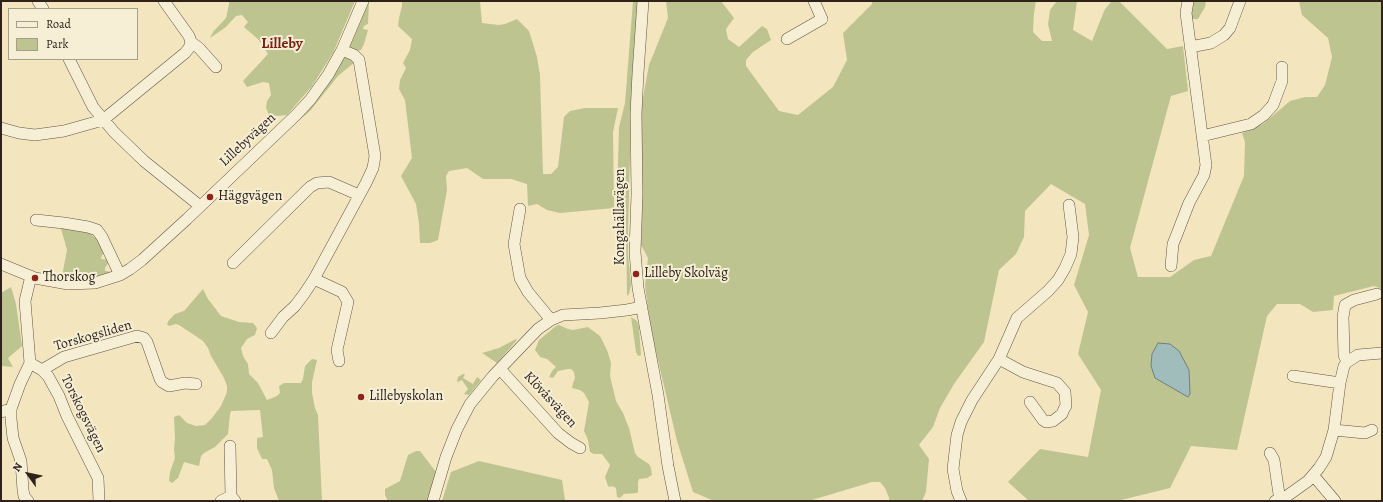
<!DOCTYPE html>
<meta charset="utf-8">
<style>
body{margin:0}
#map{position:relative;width:1383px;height:502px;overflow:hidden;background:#f3e6be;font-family:Alegreya,serif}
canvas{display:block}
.frame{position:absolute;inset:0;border:2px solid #2f221b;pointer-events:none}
.legend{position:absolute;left:8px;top:8px;width:130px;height:52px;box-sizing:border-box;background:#f7efd5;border:1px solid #a79d8b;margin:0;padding:5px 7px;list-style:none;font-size:12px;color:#2f221b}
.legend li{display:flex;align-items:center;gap:8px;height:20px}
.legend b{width:20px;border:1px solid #a79d8b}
.north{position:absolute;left:8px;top:454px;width:40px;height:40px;-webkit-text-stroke:3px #f7efd5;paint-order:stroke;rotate:303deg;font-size:11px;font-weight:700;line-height:16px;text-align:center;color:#2f221b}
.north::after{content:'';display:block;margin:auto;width:14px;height:18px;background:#2f221b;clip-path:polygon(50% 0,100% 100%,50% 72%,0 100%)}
</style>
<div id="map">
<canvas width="1383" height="502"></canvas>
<div class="frame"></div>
<ul class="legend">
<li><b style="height:5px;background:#f7efd5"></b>Road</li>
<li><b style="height:11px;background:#bdc490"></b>Park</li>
</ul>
<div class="north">N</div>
</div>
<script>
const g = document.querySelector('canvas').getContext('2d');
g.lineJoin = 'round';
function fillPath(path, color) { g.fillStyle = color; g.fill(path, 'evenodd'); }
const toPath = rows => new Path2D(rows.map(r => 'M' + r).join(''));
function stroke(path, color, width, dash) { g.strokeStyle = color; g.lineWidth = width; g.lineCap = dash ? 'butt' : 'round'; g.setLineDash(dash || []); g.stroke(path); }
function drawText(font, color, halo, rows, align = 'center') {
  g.font = font + ' Alegreya,serif'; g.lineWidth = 4; g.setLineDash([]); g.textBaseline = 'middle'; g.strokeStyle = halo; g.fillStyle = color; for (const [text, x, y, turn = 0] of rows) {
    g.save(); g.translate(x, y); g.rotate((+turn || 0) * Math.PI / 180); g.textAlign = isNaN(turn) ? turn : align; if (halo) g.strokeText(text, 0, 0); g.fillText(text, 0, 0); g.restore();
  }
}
const green = toPath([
 [229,1,355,1,333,53,312,86,287,115,278,116,269,115,266,108,267,101,271,95,269,83,263,82,247,87,243,81,268,54,259,40,244,27,248,22,242,15,236,16,226,27,210,38,213,32,226,18,229,4],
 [402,1,480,1,482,23,499,25,505,24,517,19,529,31,537,57,540,75,543,174,551,174,558,167,564,117,570,111,585,108,618,108,613,132,614,208,560,213,547,210,537,204,528,206,527,184,511,179,483,179,467,168,449,171,446,176,447,190,438,240,430,243,420,243,419,224,416,204,401,176,412,158,405,100,399,89,400,80,406,68,403,63,410,50,412,39,398,26,399,18,402,6],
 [633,1,640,1,631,120,628,232,628,255,631,285,629,294,627,296,626,226,622,214,625,214,627,213,620,209,617,201,619,127,625,103],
 [666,1,721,1,734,18,726,29,728,39,739,47,762,26,767,29,771,40,753,52,746,60,746,66,779,111,798,115,833,87,847,60,843,33,872,4,872,1,1036,1,1034,13,1033,32,1042,41,1052,41,1048,24,1050,10,1057,1,1077,1,1073,30,1092,41,1105,9,1112,1,1119,1,1167,49,1183,46,1188,91,1171,96,1130,248,1138,277,1170,277,1194,260,1211,256,1244,176,1245,142,1242,133,1263,124,1290,101,1305,97,1317,97,1325,85,1332,57,1328,38,1302,15,1299,1,1382,1,1382,289,1374,286,1334,296,1333,310,1313,312,1300,304,1277,304,1267,316,1237,450,1191,446,1170,488,1117,501,1029,501,1008,482,1040,449,1088,457,1101,390,1078,354,1088,312,1074,285,1089,235,1085,204,1051,184,1025,211,1024,237,1016,254,999,270,984,342,954,384,940,408,933,427,919,445,929,459,926,492,922,501,889,501,889,498,885,488,880,482,872,482,812,500,714,501,693,492,677,441,651,331,645,286,648,258,641,245,642,215,637,190,641,108,649,65,668,18],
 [1193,1,1206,1,1205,7,1198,19,1190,19],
 [369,2,368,24,364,26,363,29,368,30,364,44,361,50,356,51,350,47,349,42],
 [344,58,350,58,355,62,338,76,310,111,281,135],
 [60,225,88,231,94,237,100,239,107,252,102,255,101,259,110,260,105,268,105,271,112,272,89,279,63,279,63,271,67,250],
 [11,287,16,304,22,346,8,358,13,367,1,366,1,293],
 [203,289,208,299,221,316,239,322,253,323,257,328,255,335,247,339,241,348,243,356,248,364,249,374,258,383,267,400,277,396,280,393,279,386,284,383,301,383,303,379,305,366,312,359,317,360,312,382,312,393,315,408,318,415,322,501,279,501,274,488,272,470,267,459,262,459,257,448,257,438,263,437,260,410,231,411,230,414,228,434,215,447,204,453,201,456,199,466,184,462,178,478,172,483,169,481,170,472,175,458,174,449,175,438,174,417,179,415,187,423,196,426,205,425,212,418,221,406,227,392,227,386,224,378,211,356,208,348,203,341,179,325,176,324,169,326,167,324,169,320,175,314,184,311],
 [631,317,637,321,639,327,641,355,638,356,636,352],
 [559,325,568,329,573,330,588,327,600,336,607,350,611,363,610,376,616,401,623,413,629,428,635,453,638,457,649,464,651,468,652,475,647,478,639,479,638,482,638,492,637,493,624,494,620,498,617,497,616,488,612,486,610,487,608,486,605,477,610,465,602,454,594,454,590,452,588,440,584,431,589,402,584,393,580,390,572,388,573,383,575,378,574,372,571,369,568,369,558,371,553,378,549,377,552,371,556,367,555,366,547,359,540,357,535,350,539,340,556,326],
 [516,339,517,340,497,363,482,353,499,348],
 [463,374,465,374,463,378,473,384,477,377,481,380,469,395,464,394,468,389,462,380,458,382,457,381,458,377],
 [416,451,420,451,436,472,429,501,388,501,385,495,385,489,400,481,408,455],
 [479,461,562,480,565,500,567,501,442,501,451,472]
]);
const water = toPath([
 [1158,343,1170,344,1179,351,1189,370,1190,394,1188,397,1155,378,1151,366,1152,354,1158,343]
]);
const minor = toPath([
 [38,1,43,9],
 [643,1,638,73,636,114,637,194,635,252,638,288,658,395,668,466,675,501],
 [787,39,822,19,814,1],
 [191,42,199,48,216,67],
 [1190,47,1211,43,1224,35,1230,28,1240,1],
 [69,59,93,107,114,132,144,161,200,206],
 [1,128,19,133,35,135,64,131,103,120,185,53,189,48,191,42,189,36,164,1],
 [1202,136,1251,124,1264,115,1273,105,1282,81,1282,67],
 [520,209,514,244,520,278,528,292,551,320],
 [36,220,64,223,88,227,97,230,102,237,120,275],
 [233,263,310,187,317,183,329,182,359,195],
 [1,264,35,278,68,284,95,283,120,275,130,269,142,260,187,219,296,115,310,100,328,75,342,50,363,1],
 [1171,266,1173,244,1177,234,1189,203,1204,175,1206,165,1186,13,1188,1],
 [271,333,283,317,295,306,304,294,314,279],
 [999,359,1023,372,1057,383,1065,392,1066,406,1064,409,1062,414,1053,421,1046,422,1043,420,1030,402],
 [339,361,337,350,348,302,342,292,314,279,366,183,373,168,375,156,359,60,354,55,342,50],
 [1347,362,1344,355,1343,317,1345,305,1354,300,1377,294],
 [30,363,42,370,48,376,59,396,67,416,98,478,99,501],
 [500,369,558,433,571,443,580,448],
 [42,370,64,357,137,336,144,338,147,342,160,379,162,382,169,386,185,383,196,384],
 [1293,376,1340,383],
 [11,409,11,419,13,438,21,461,23,490,24,496,28,501],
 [1,412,11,409,20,384,30,363,25,301,31,276],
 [1334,430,1365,433,1372,430],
 [230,446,231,496,235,501],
 [1270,453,1274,460,1280,501],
 [1313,475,1335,501],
 [221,501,231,496],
 [433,501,446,457,457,429,470,404,493,376,538,329,551,320,563,315,600,313,627,310,642,307],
 [961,501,957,491,953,469,957,435,961,422,972,400,999,359,1017,318,1048,291,1058,280,1065,268,1071,254,1073,237,1069,205],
 [1275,501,1287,496,1308,481,1319,468,1326,457,1334,430,1340,383,1344,366,1347,362,1358,355,1382,353]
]);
const markers = [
 [210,197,4,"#8f2418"],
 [636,274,4,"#8f2418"],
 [35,278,4,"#8f2418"],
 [361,397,4,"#8f2418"]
];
const streetNames = [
 ["Lillebyvägen",248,140,-43],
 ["Kongahällavägen",621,217,-90],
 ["Torskogsliden",93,336,-16],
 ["Klövåsvägen",550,400,47],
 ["Torskogsvägen",83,414,64]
];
const poiNames = [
 ["Häggvägen",218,197],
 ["Lilleby Skolväg",644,274],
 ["Thorskog",43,278],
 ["Lillebyskolan",369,397]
];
const neighbourhoodNames = [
 ["Lilleby",282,44]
];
fillPath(green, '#bdc490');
fillPath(water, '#a0bdbc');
stroke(water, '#737f7c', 1);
stroke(minor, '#605344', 12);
stroke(minor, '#f7efd5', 11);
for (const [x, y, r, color] of markers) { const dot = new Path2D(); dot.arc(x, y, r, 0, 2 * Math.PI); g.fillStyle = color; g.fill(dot); stroke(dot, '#f7efd5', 1.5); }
drawText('14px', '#2f221b', '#f7efd5', streetNames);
drawText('14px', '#2f221b', '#f7efd5', poiNames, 'left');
drawText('bold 15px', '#7a1f14', '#f7efd5', neighbourhoodNames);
</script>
